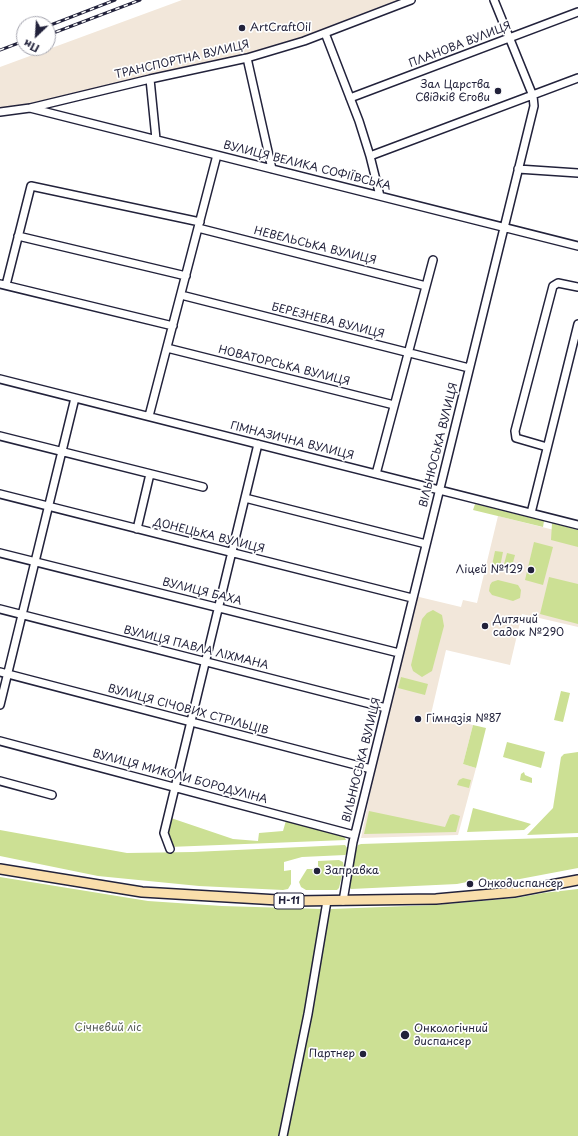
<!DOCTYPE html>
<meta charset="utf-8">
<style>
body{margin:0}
#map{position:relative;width:578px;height:1136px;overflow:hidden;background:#fff;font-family:"Playpen Sans",sans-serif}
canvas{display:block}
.north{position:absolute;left:16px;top:16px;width:40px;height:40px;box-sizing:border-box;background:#fff;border:1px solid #a7a7b1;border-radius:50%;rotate:205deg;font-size:11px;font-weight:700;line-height:16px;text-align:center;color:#22223b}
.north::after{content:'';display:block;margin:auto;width:14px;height:18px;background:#22223b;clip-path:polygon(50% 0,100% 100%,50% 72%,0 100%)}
</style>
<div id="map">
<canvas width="578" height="1136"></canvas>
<div class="north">Пн</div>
</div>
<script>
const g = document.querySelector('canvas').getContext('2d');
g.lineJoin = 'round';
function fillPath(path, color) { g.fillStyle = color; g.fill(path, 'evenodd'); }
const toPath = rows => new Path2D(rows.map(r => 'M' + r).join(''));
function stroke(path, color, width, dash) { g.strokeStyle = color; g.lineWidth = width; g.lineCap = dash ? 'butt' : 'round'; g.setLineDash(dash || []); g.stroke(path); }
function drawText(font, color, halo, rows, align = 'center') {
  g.font = font + ' "Playpen Sans",sans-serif'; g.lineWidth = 3.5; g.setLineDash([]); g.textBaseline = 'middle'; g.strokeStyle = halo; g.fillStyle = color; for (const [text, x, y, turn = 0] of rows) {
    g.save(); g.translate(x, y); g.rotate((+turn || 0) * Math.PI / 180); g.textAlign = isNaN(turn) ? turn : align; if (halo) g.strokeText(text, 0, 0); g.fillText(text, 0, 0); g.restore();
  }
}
const built = toPath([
 [182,0,411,0,247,58,0,112,0,67],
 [498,516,578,536,578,627,522,614,510,665,446,650,431,714,473,725,463,764,476,768,458,835,361,838,387,708,415,596,461,607,463,600,477,603]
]);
const green = toPath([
 [475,504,544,521,543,527,473,510],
 [552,523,578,530,578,547,551,540],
 [534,542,553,547,543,585,525,580],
 [495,551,503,552,500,567,492,565],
 [507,553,515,555,511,570,503,568],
 [549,577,578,584,578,624,540,614],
 [498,580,518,585,521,590,520,598,513,601,492,595,489,591,490,585,492,582],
 [433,610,442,615,444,626,432,671,422,677,413,671,411,665,422,619,427,613],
 [401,677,428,684,425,695,398,688],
 [561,691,570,693,563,722,554,720],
 [473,725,486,728,476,768,463,764],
 [507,742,545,752,541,768,503,757],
 [578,752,578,833,527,835,553,808,561,757,564,754],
 [524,772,525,775,532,778,532,783,520,780,521,774],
 [463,778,471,780,469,788,457,785,459,780],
 [473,808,521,821,531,824,524,830,467,832],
 [369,811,445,827,450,815,453,814,460,816,456,832,364,834],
 [168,817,233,839,258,841,259,833,283,831,287,817,342,832,346,840,169,847,164,833],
 [0,830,127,853,193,852,345,845,348,849,348,853,345,855,302,857,284,862,284,871,291,870,291,884,288,889,283,890,199,886,98,876,0,856],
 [578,837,578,868,504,882,482,879,457,884,351,889,349,887,356,850,358,845,361,844],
 [339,860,343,862,344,867,339,888,337,890,306,890,301,887,299,882,302,877,307,869,318,869,318,861],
 [0,877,148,901,222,906,323,909,319,938,279,1136,0,1136],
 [578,889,578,1136,285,1136,329,912,331,909,435,905,516,898,543,893]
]);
const minor = toPath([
 [325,33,359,121,370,156,380,196],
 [247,58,272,169],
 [150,79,156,139],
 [350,98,578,12],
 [30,108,578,246],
 [0,112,30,108,150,79,247,58,304,41,411,0],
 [370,156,578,78],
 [518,169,578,173],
 [198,228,426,286],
 [18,236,186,276],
 [0,284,173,326],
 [6,285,31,186,200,222],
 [181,295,469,368],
 [167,348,394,405],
 [0,379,578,525],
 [149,416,217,155],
 [0,436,203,487],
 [547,447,516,438,515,431,553,286,558,283,578,287],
 [376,474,433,260],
 [0,494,412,598],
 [245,498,426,544],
 [531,513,578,324],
 [137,529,150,474],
 [0,553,399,653],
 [0,609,386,708],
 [0,672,371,769],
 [0,705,75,398],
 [0,741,354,835],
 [0,781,52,795],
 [170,849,164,833,258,444],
 [343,901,353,842,534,106,533,96,494,0],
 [283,1136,308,1014,327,901]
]);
const major = toPath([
 [0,869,142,892,295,901,436,899,514,892,578,880]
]);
const rail = toPath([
 [48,26,115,0],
 [48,35,140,0],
 [0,50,24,41]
]);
const markers = [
 [242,28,4,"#22223b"],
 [498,91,4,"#22223b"],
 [531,570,4,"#22223b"],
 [485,626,4,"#22223b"],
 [418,719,4,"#22223b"],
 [317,871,4,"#22223b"],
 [470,884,4,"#22223b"],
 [405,1035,5,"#22223b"],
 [363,1054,4,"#22223b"]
];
const shields = [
 [289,901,30]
];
const shieldNames = [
 ["Н-11",289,901]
];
const poiNames = [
 ["ArtCraftOil",250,28],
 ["Зал Царства",490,85,"right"],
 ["Свідків Єгови",490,98,"right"],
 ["Ліцей №129",523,570,"right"],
 ["Дитячий",493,620],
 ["садок №290",493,633],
 ["Гімназія №87",426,719],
 ["Заправка",325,871],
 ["Онкодиспансер",478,884],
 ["Онкологічний",414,1029],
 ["диспансер",414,1042],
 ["Партнер",355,1054,"right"]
];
const streetNames = [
 ["ПЛАНОВА ВУЛИЦЯ",460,45,-21],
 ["ТРАНСПОРТНА ВУЛИЦЯ",182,60,-13],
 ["ВУЛИЦЯ ВЕЛИКА СОФІЇВСЬКА",307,166,14],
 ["НЕВЕЛЬСЬКА ВУЛИЦЯ",315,246,14],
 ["БЕРЕЗНЕВА ВУЛИЦЯ",328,321,14],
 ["НОВАТОРСЬКА ВУЛИЦЯ",284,366,14],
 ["ГІМНАЗИЧНА ВУЛИЦЯ",292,441,14],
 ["ВІЛЬНЮСЬКА ВУЛИЦЯ",439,445,-76],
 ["ДОНЕЦЬКА ВУЛИЦЯ",209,536,14],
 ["ВУЛИЦЯ БАХА",202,592,14],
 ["ВУЛИЦЯ ПАВЛА ЛІХМАНА",196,648,14],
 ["ВУЛИЦЯ СІЧОВИХ СТРІЛЬЦІВ",188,710,15],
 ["ВІЛЬНЮСЬКА ВУЛИЦЯ",362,760,-76],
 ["ВУЛИЦЯ МИКОЛИ БОРОДУЛІНА",180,777,15]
];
const parkNames = [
 ["Січневий ліс",108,1028]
];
fillPath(built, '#f2e7da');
fillPath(green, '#cce094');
stroke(minor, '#22223b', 10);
stroke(major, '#22223b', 12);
stroke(minor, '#fff', 7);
stroke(major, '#f9deab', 9);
stroke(rail, '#22223b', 3);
stroke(rail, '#fff', 1.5, [4.5]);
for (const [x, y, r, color] of markers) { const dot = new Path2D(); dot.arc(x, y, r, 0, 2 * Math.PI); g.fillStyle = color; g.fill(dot); stroke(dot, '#fff', 1.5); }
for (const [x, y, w] of shields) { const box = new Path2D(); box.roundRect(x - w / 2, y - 8, w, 16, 3); g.fillStyle = '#fff'; g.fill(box); stroke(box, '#22223b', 1); }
drawText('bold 10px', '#22223b', null, shieldNames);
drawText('11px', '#22223b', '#fff', poiNames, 'left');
drawText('11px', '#22223b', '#fff', streetNames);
drawText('11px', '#555b56', '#fff', parkNames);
</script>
